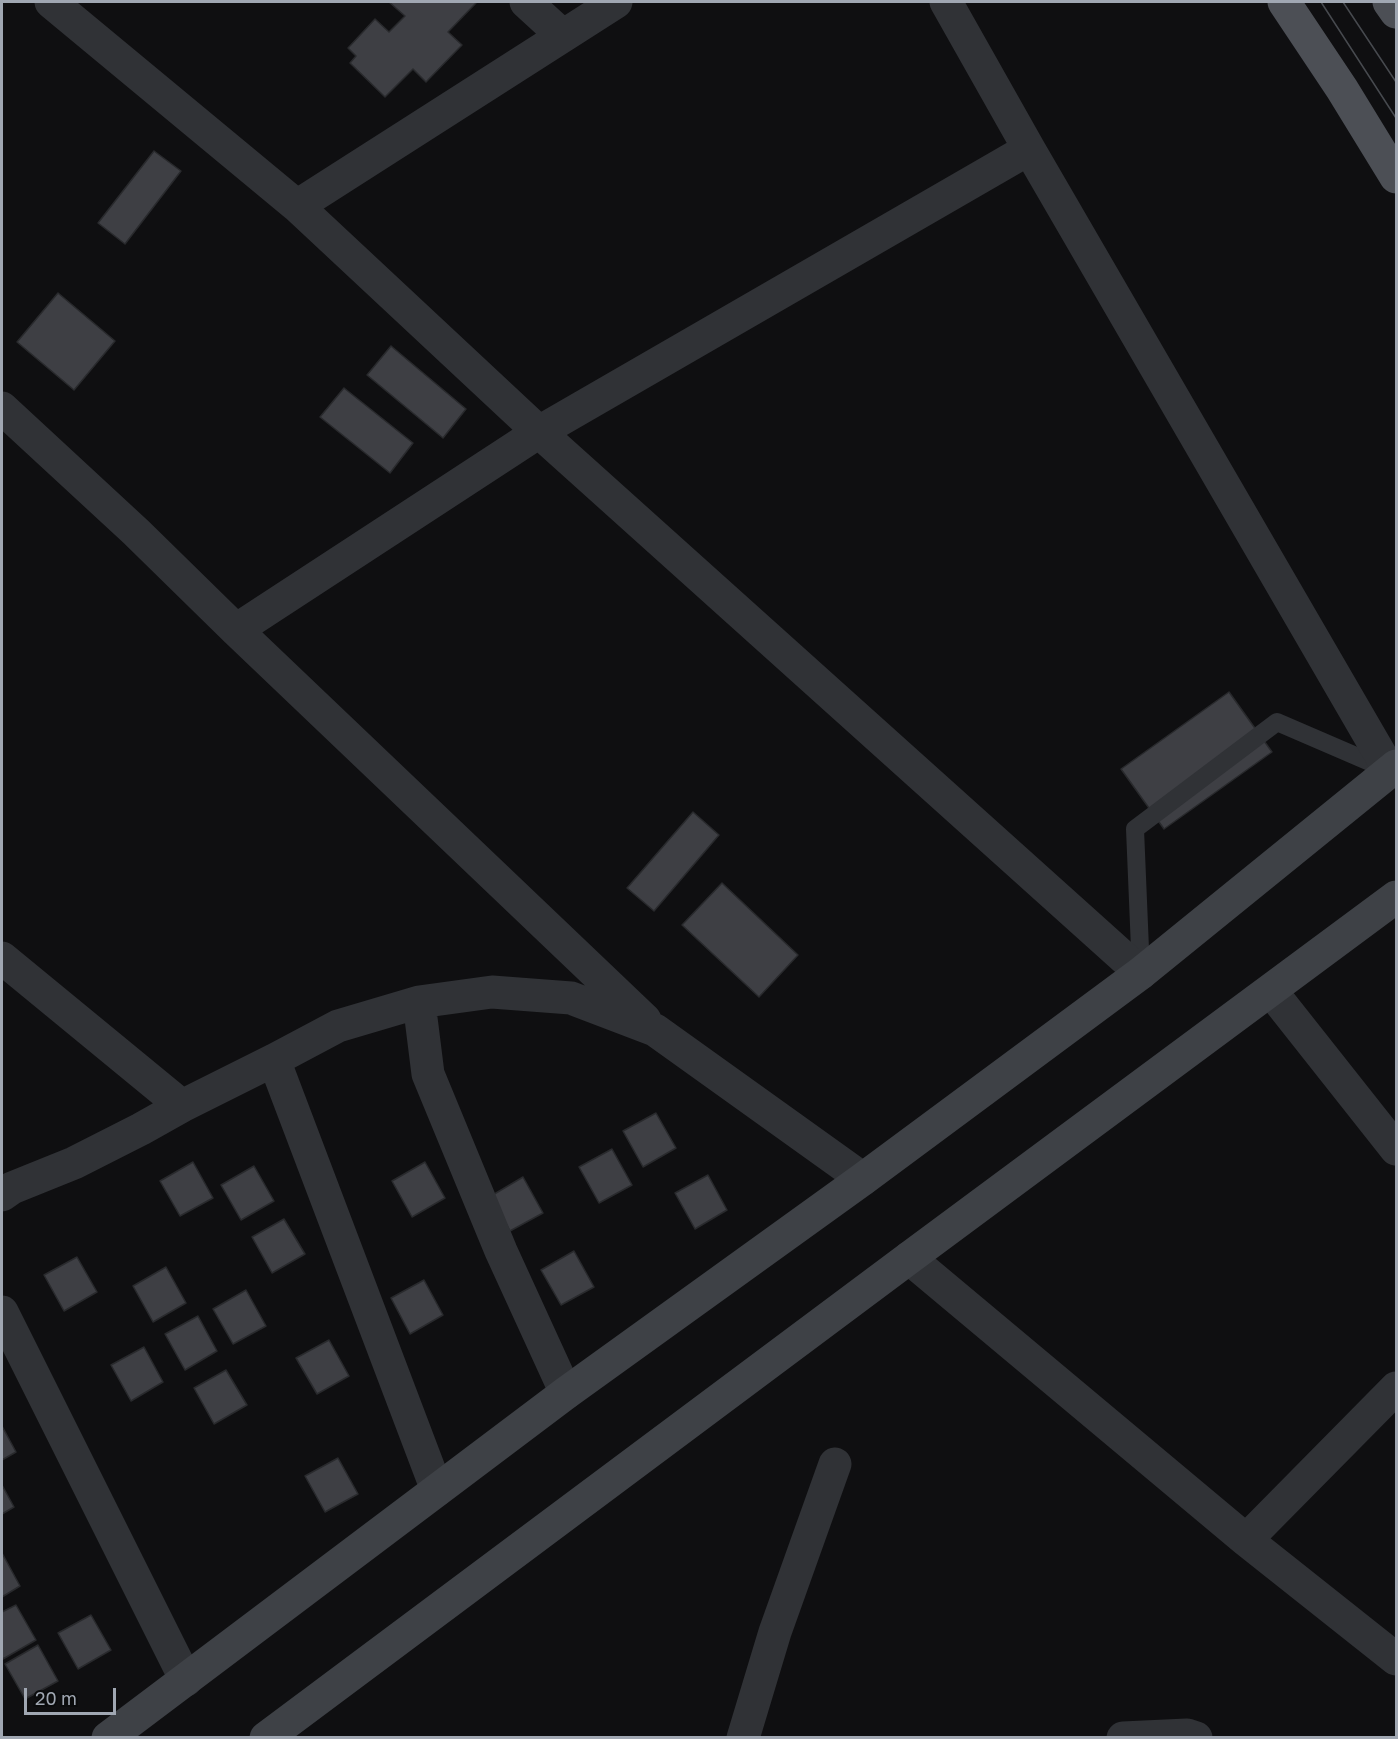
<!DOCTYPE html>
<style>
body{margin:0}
#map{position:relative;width:1398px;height:1739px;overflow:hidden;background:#0f0f11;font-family:"Golos Text",sans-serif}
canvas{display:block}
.frame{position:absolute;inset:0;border:3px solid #a0a7b2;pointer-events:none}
.scale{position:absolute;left:24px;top:1688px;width:92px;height:27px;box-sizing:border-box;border:3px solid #a0a7b2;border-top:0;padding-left:8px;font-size:18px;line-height:21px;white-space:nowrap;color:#a0a7b2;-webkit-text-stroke:4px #0a0b0c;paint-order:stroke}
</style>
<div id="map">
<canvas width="1398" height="1739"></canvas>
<div class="frame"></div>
<div class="scale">20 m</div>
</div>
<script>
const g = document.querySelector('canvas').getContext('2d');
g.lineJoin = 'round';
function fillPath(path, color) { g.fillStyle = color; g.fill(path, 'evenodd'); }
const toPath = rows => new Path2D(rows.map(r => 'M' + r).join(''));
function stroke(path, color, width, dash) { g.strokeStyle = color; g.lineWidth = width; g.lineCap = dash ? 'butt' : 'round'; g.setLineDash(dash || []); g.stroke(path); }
const building = toPath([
 [389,2,475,2,476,3,448,32,462,45,426,82,413,69,385,97,350,63,356,56,348,48,375,19,389,32,405,16,389,2],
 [154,151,181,171,125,244,98,223,154,151],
 [58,293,115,341,74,390,17,342,58,293],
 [391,346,466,409,443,438,367,375,391,346],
 [344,388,413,443,390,473,320,417,344,388],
 [1229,692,1272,752,1164,829,1121,769,1229,692],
 [693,812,719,835,654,911,627,888,693,812],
 [722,883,798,955,759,997,682,925,722,883],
 [656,1113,676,1148,643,1167,623,1131,656,1113],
 [612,1149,632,1185,599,1203,579,1167,612,1149],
 [193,1162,213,1198,180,1216,160,1181,193,1162],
 [425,1162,445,1198,412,1217,392,1181,425,1162],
 [254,1166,274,1201,241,1220,221,1185,254,1166],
 [708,1175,727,1210,695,1229,675,1193,708,1175],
 [523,1177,543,1213,510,1231,491,1196,523,1177],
 [284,1219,305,1254,272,1273,252,1237,284,1219],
 [574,1251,594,1287,561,1305,541,1270,574,1251],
 [77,1257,97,1292,64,1311,44,1275,77,1257],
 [166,1267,186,1303,153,1322,133,1286,166,1267],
 [424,1280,443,1315,410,1334,391,1298,424,1280],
 [246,1290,266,1326,233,1344,213,1309,246,1290],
 [198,1316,217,1351,185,1370,165,1334,198,1316],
 [329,1340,349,1376,317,1394,296,1358,329,1340],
 [144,1347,163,1382,131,1401,111,1365,144,1347],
 [226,1370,247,1405,214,1424,194,1388,226,1370],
 [2,1426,16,1452,2,1460,2,1426],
 [338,1458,358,1494,325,1512,305,1476,338,1458],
 [2,1485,14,1507,2,1514,2,1485],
 [2,1553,20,1586,2,1597,2,1553],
 [16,1605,36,1640,3,1659,2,1656,2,1612,16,1605],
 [91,1615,111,1650,78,1669,58,1633,91,1615],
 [38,1645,58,1681,25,1699,5,1664,38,1645]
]);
const service = toPath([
 [1141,973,1135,829,1277,722,1386,769]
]);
const minor = toPath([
 [51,2,297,206,539,432,1141,973],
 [526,2,562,35],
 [946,2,1029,149,1390,771],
 [297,206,616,2],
 [2,408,136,532,236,630,645,1020],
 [236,630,539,432,1029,149],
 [2,958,182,1106],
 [1271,991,1396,1149],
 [419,1002,428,1074,501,1251,566,1393],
 [274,1060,437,1490],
 [2,1195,12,1188,74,1163,141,1129,182,1106,274,1060,338,1026,419,1002,492,992,571,998,655,1030,863,1179],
 [909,1258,1246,1540,1396,1659],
 [2,1312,186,1680],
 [1246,1540,1396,1388],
 [743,1738,775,1632,835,1464],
 [1123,1738,1187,1735,1196,1738]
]);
const secondary = toPath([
 [108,1738,566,1393,863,1179,1141,973,1396,766],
 [266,1738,909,1258,1396,897]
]);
const primary = toPath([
 [1284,2,1342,89,1396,177],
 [1389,2,1396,12]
]);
const tram = toPath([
 [1321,2,1396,118],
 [1343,2,1396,82]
]);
fillPath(building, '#3e3f44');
stroke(building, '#292a2d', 1.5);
stroke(service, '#303236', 18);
stroke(minor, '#303236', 33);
stroke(secondary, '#3e4146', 33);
stroke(primary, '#4c4f55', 33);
stroke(tram, '#474a4f', 1.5);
</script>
